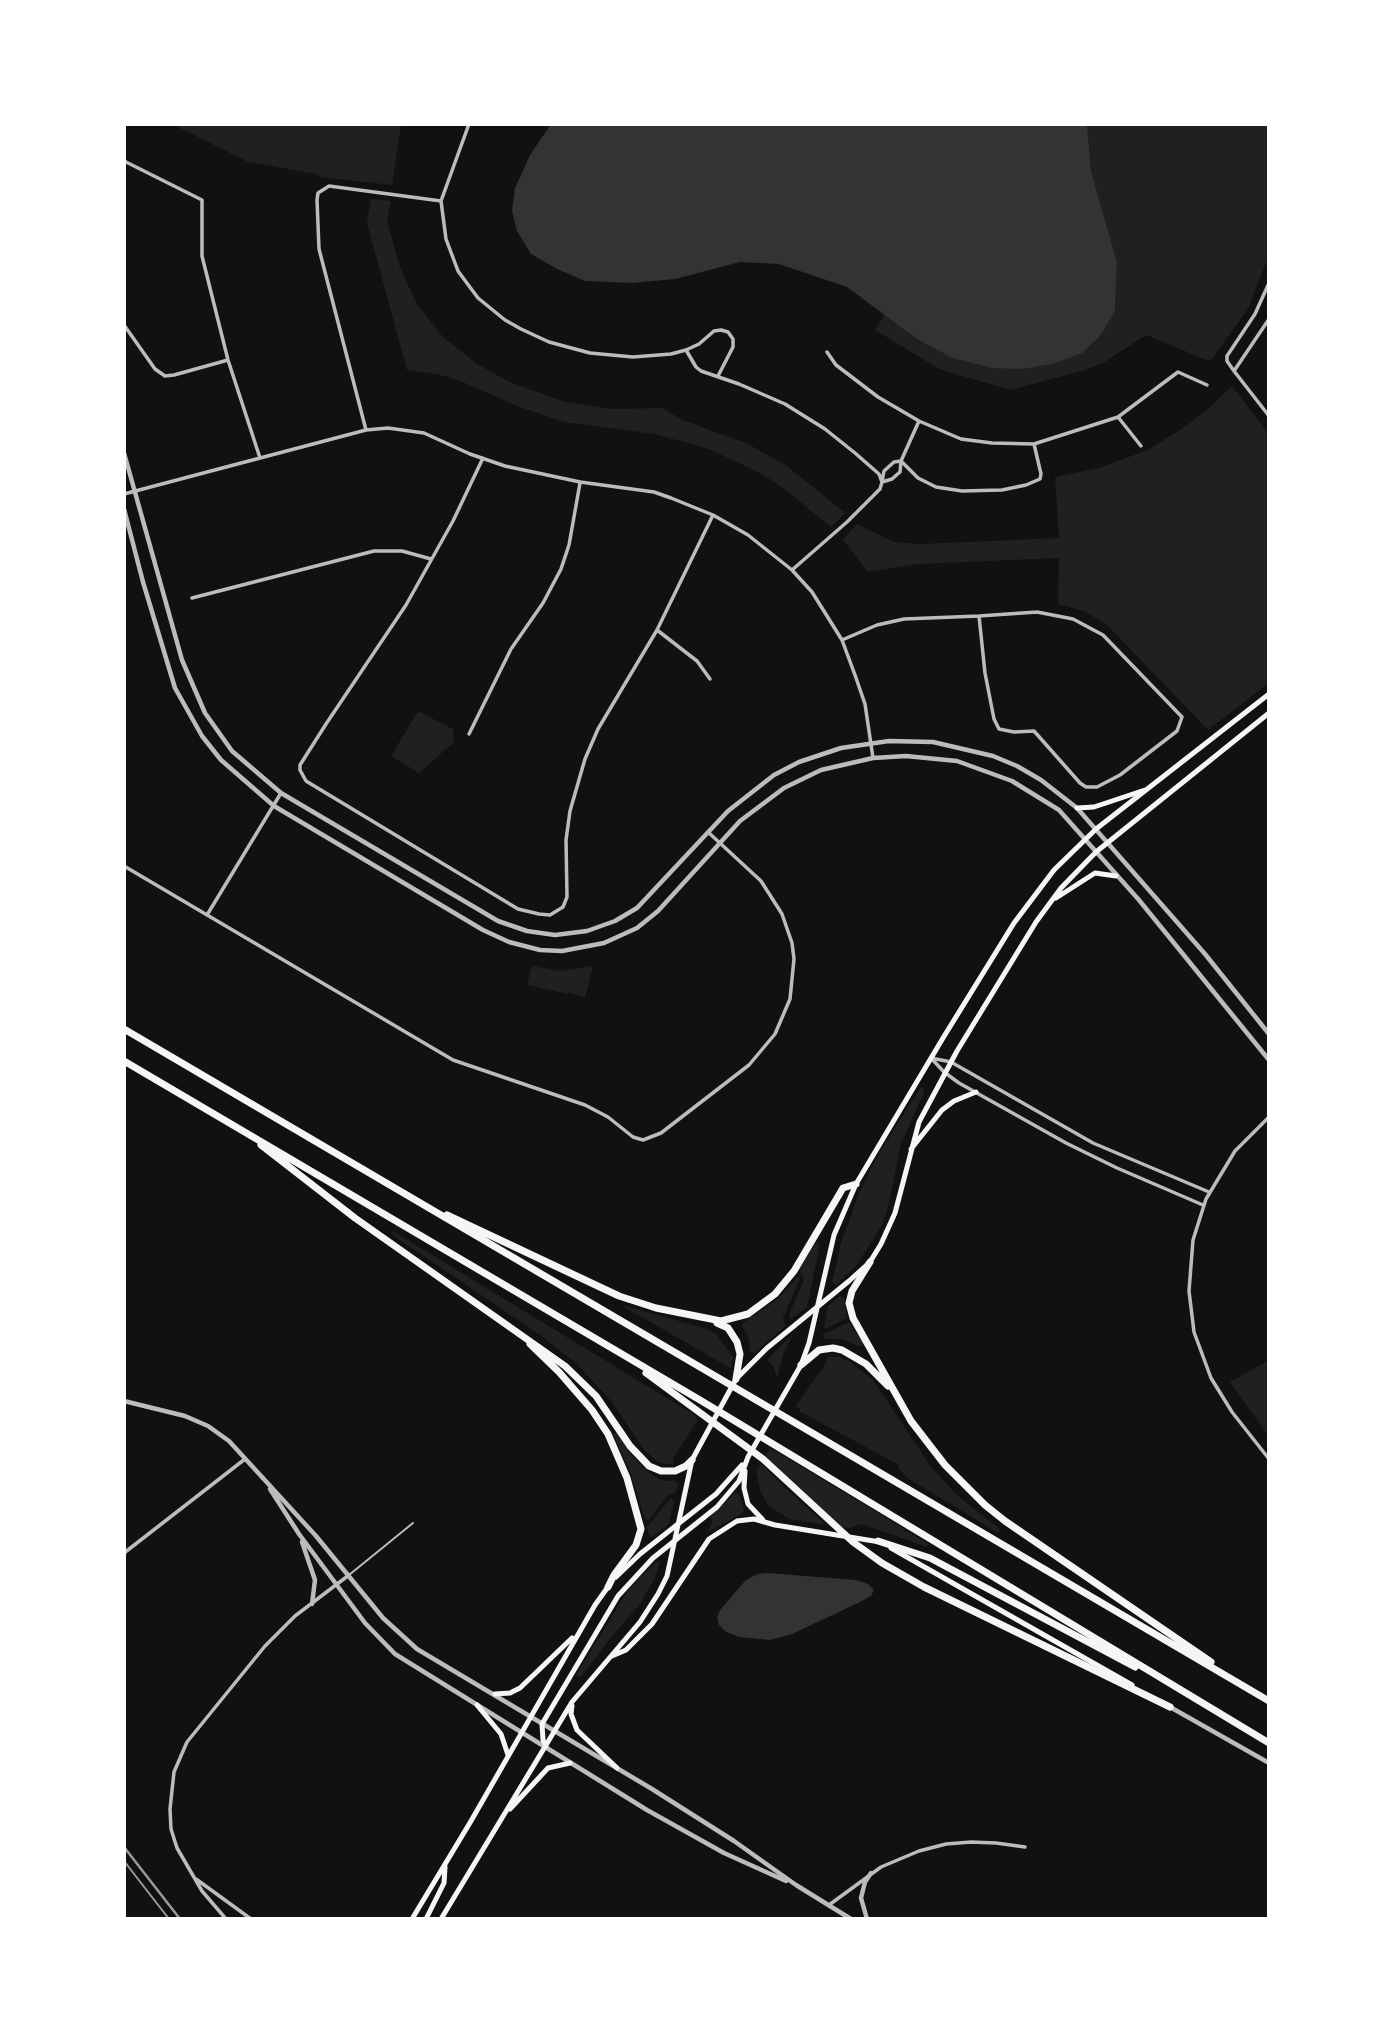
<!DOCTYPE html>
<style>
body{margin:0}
#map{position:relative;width:1393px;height:2043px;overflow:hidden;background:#111;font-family:Signika,sans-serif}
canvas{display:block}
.frame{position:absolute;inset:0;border:126px solid #fff;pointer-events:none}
</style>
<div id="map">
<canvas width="1393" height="2043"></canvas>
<div class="frame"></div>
</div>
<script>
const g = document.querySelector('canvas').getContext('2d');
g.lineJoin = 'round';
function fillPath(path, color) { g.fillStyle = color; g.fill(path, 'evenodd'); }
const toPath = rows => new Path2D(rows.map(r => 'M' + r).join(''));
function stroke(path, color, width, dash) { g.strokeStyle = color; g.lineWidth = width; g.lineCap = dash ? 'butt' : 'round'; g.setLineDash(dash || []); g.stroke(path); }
const green = toPath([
 [172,124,401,124,392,185,320,177,316,174,248,162],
 [1087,124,1269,124,1269,255,1248,309,1214,356,1209,361,1146,335,1103,363,1085,370,1010,390,939,369,875,330,885,314,917,339,952,358,992,368,1115,311,1117,262,1091,171],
 [371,199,391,201,387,220,400,268,417,304,443,337,477,364,512,383,565,402,613,409,663,408,680,419,748,444,787,466,845,513,831,527,782,487,760,473,709,449,655,434,564,422,517,406,458,380,437,374,407,370,367,223],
 [1232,386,1269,435,1269,683,1208,730,1107,625,1084,611,1058,604,1059,558,918,564,868,572,843,540,857,524,894,542,921,544,1059,538,1055,477,1099,468,1148,450,1189,424,1210,407],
 [418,711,453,729,454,742,419,773,391,756],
 [532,966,559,971,593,966,585,998,568,992,568,994,527,985],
 [921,1087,925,1090,901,1144,888,1207,882,1225,856,1266,836,1285,832,1282,841,1243,859,1193,879,1153],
 [393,1231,693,1414,698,1420,673,1458,673,1465,658,1462,645,1451,612,1402,576,1363,540,1335,391,1234],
 [816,1242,820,1244,807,1307,790,1320,790,1312,804,1280,799,1270],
 [798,1276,800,1279,783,1318,785,1326,755,1353,750,1351,749,1339,742,1326,744,1322,778,1299],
 [840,1296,844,1298,847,1318,826,1329,824,1327,828,1306],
 [619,1304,707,1329,717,1335,733,1357,732,1365,730,1368],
 [849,1322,864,1344,860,1347,842,1339,825,1339,822,1335],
 [793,1334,784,1352,777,1379,774,1368,767,1360],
 [827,1357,838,1357,849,1361,873,1380,931,1467,959,1497,1000,1529,998,1533,909,1479,898,1468,899,1465,799,1411,800,1409,796,1406,826,1363],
 [1269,1360,1269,1437,1230,1382],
 [616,1432,633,1457,649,1473,663,1481,675,1481,678,1485,676,1492,667,1496,649,1520,645,1519,630,1471,613,1434],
 [770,1448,903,1528,904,1532,909,1532,929,1544,927,1547,865,1525,860,1524,850,1528,841,1527,765,1456],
 [761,1464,780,1483,826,1525,789,1519,768,1505,761,1493,756,1471],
 [735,1493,739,1494,744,1510,743,1513,707,1533,712,1522,711,1516],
 [671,1498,674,1501,669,1524,652,1537,649,1535,647,1527],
 [657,1561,660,1562,655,1578,640,1604,608,1641,585,1672,580,1677,576,1675,628,1590]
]);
const water = toPath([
 [551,124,1087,124,1091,171,1117,262,1115,311,1100,336,1082,353,1056,363,1023,369,992,368,952,358,917,339,847,287,779,264,740,262,675,279,632,283,585,281,557,269,531,254,517,231,512,211,515,188,530,155],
 [767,1573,856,1580,868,1584,874,1590,871,1596,860,1602,792,1634,770,1640,739,1637,726,1632,719,1625,717,1618,720,1610,745,1581,757,1574]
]);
const service = toPath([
 [349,1575,413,1523]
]);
const minor = toPath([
 [124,161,202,200,202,256,228,360,260,458],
 [441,201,469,124],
 [1269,319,1234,371,1269,416],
 [124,325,155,369,165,376,174,375,228,360],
 [686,350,699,344,714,331,721,330,728,332,733,339,733,347,718,376],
 [827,352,836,365,878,397,919,421,961,439,992,443,1034,444,1118,417,1178,372,1207,385],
 [1234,371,1227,361,1227,356,1255,314,1269,283],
 [1118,417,1141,446],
 [366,430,319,249,317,200,318,193,329,186,441,201,446,239,458,271,478,298,505,320,521,329,549,342,590,353,633,357,671,354,686,350,696,367,701,371,739,384,785,404,825,429,855,453,879,474,882,482,880,489,847,522,792,570],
 [483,458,453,521,406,605,326,724,300,765,300,770,306,781,518,909,539,914,550,915,563,907,567,897,566,840,570,811,585,759,598,729,657,630,713,515],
 [901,461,918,478,936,487,962,491,1002,490,1026,485,1040,479,1041,474,1034,444],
 [901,461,894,462,884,471,882,482,892,479,900,472,901,461,919,421],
 [124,494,366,430,388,428,424,433,470,454,505,466,580,482,654,492,671,498,713,515,748,535,792,570,812,592,842,640,855,675,865,704,873,758],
 [192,598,374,551,402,551,431,559],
 [1037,612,1073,619,1103,635,1182,717,1177,731,1120,775,1097,787,1086,787,1080,783,1034,731,1014,732,999,729,994,719,985,673,979,616,1037,612],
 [657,630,697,661,710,679],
 [842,640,877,625,904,619,979,616],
 [469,734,511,649,543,603,561,569,569,545,580,483],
 [124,866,453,1060,585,1105,608,1117,633,1137,643,1140,661,1133,749,1065,775,1034,790,999,794,959,792,943,782,914,761,881,708,832],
 [207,915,281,793],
 [931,1058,944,1072,959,1083,1066,1143,1117,1168,1203,1205],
 [931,1058,951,1062,1093,1143,1209,1192],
 [1269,1117,1235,1151,1206,1199,1193,1240,1189,1291,1194,1332,1211,1378,1232,1412,1269,1459],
 [124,1553,245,1459],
 [196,1879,251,1919],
 [829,1905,881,1867,919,1851,946,1844,971,1842,996,1843,1025,1847],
 [226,1919,202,1891,177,1848,171,1829,170,1809,174,1772,187,1742,265,1646,295,1616,349,1575]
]);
const tertiary = toPath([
 [124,453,182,660,205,713,232,751,281,793,498,921,527,931,555,935,587,931,615,921,637,908,728,811,774,775,799,762,841,748,889,741,933,742,993,756,1017,766,1041,780,1077,808,1205,954,1269,1034],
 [124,509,143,582,175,688,202,736,221,760,274,806,483,930,509,942,540,950,562,951,604,943,637,928,658,911,740,821,784,788,821,770,873,758,906,756,957,761,1012,781,1059,810,1139,900,1269,1060],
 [124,1401,185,1416,208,1426,229,1441,316,1536,383,1618,417,1649,652,1789,734,1841,796,1885,851,1919],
 [270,1489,299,1534,365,1623,395,1654,647,1810,724,1853,786,1881],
 [302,1542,315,1580,312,1604],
 [1170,1707,1269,1763],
 [867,1919,861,1898,865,1882,871,1873]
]);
const secondary = toPath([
 [1077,808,1094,807,1145,790],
 [1056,898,1095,873,1116,876],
 [911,1149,942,1110,954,1101,976,1092],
 [745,1471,744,1488,748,1504,763,1520],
 [891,1548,1132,1685],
 [616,1577,640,1554,716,1494,742,1465],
 [612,1656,626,1650,652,1624,709,1539,737,1521,754,1519,775,1525,880,1542],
 [495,1694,510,1693,520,1688,572,1638],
 [477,1705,501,1734,508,1755],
 [572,1706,571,1714,577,1730,617,1768],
 [546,1746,543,1740,542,1724,618,1596,653,1558,717,1507,739,1481,748,1457,801,1365,809,1343,834,1235,856,1184,943,1038,1014,923,1054,870,1096,829,1269,694],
 [510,1809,548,1768,570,1763],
 [412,1919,471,1821,595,1605,610,1584],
 [426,1919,444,1883,445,1867],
 [441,1919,572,1702,640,1622,658,1594,667,1576,692,1460,736,1379,767,1348,849,1281,870,1262,881,1244,895,1213,919,1122,957,1051,1036,922,1061,888,1096,852,1269,713]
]);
const motorway = toPath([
 [124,1029,1269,1701],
 [124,1061,700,1400,1269,1743],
 [261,1145,355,1218,565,1366,596,1396,630,1446,649,1466,661,1471,675,1471,686,1466,692,1460],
 [447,1215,619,1296,656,1308,721,1321,748,1314,775,1294,794,1271,843,1188,856,1184],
 [870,1262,852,1291,849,1303,853,1318,911,1421,945,1465,985,1505,1005,1521,1211,1662],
 [717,1323,728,1328,737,1342,740,1354,736,1379],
 [530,1344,559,1372,592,1410,608,1434,627,1478,641,1529,636,1545,614,1575,608,1587],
 [801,1365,819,1350,833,1348,842,1350,866,1364,888,1386],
 [646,1373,763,1459,853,1542,882,1563,924,1587,1170,1707],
 [878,1541,930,1558,1135,1667]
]);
const tram = toPath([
 [124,1861,169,1919]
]);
const rail = toPath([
 [124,1847,180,1919]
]);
fillPath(green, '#202020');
fillPath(water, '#333');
stroke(service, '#bcbcbc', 2);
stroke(minor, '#bcbcbc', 3.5);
stroke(tertiary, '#bcbcbc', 4.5);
stroke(secondary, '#f5f5f5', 5);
stroke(motorway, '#f5f5f5', 7);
stroke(tram, '#9a9a9a', 2);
stroke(rail, '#9a9a9a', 2.5);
</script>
